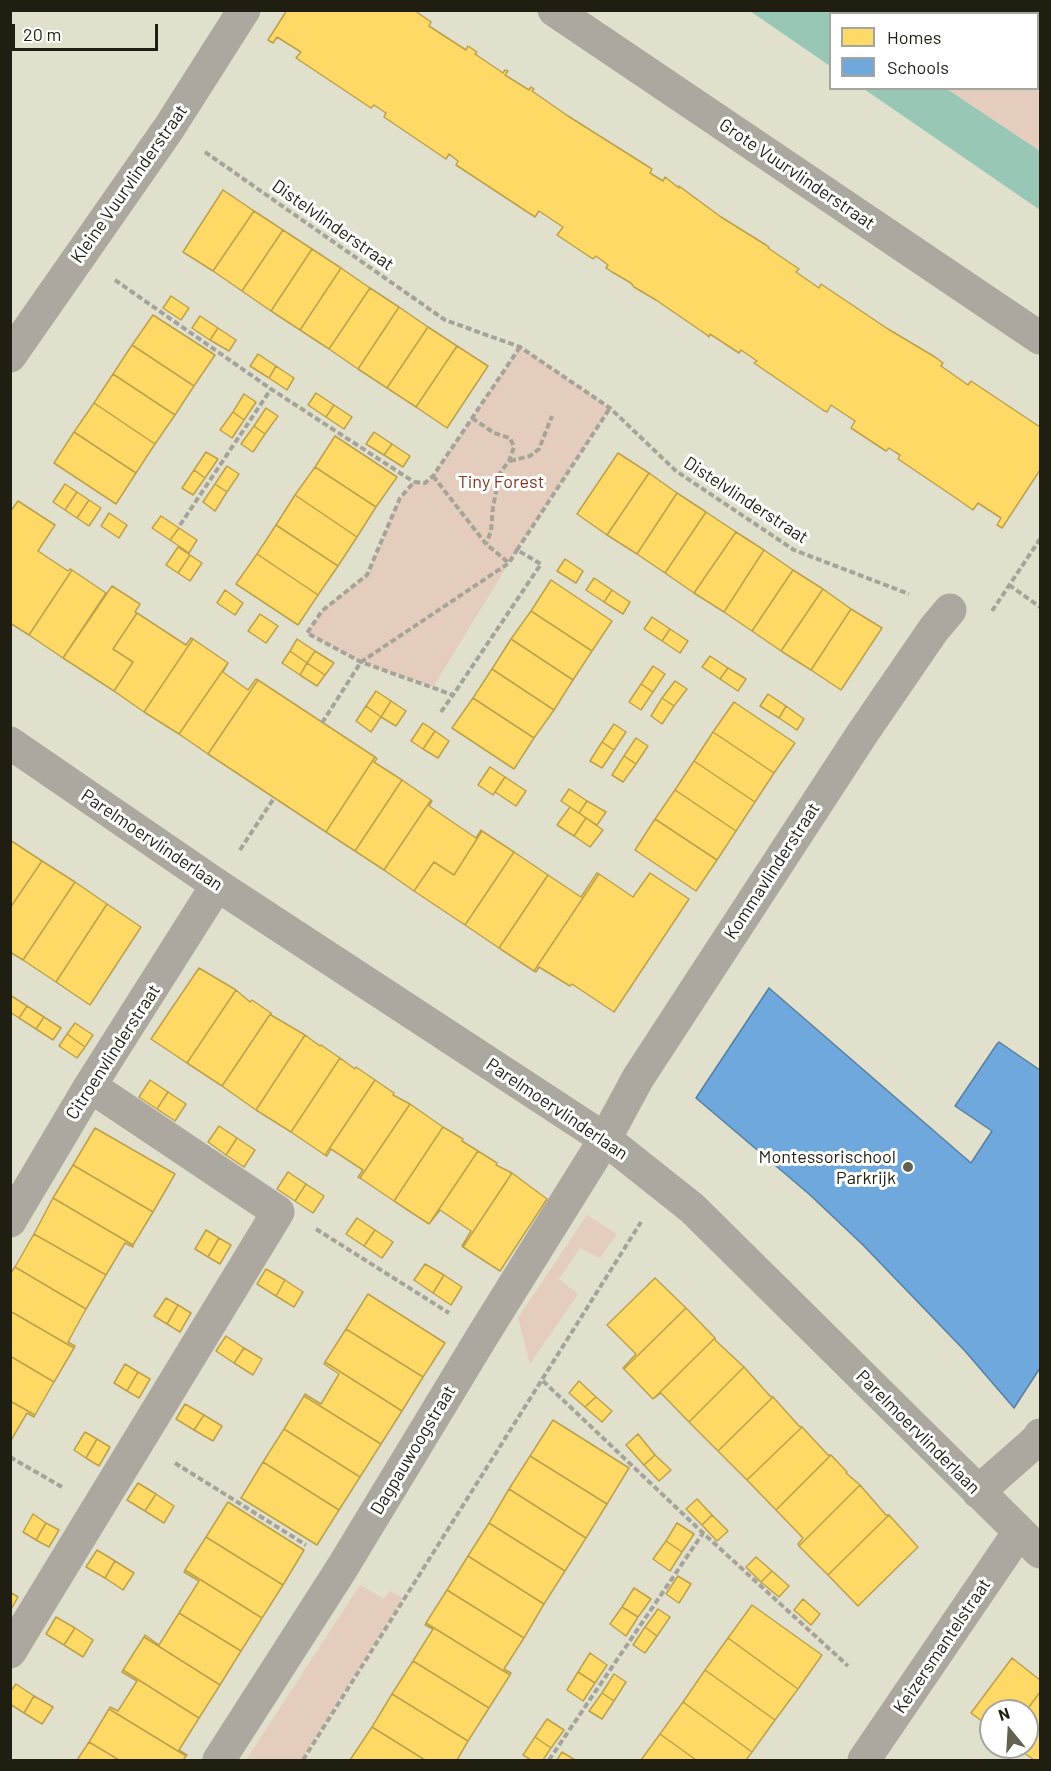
<!DOCTYPE html>
<style>
body{margin:0}
#map{position:relative;width:1051px;height:1771px;overflow:hidden;background:#e1e0cc;font-family:Barlow,sans-serif}
canvas{display:block}
.frame{position:absolute;inset:0;border:12px solid #1f1e11;pointer-events:none}
.legend{position:absolute;left:829px;top:12px;width:210px;height:78px;box-sizing:border-box;background:#fff;border:2px solid #a5a5a0;margin:0;padding:8px 10px;list-style:none;font-size:18px;color:#1f1e11}
.legend li{display:flex;align-items:center;gap:12px;height:30px}
.legend b{width:30px;border:2px solid #a5a5a0}
.north{position:absolute;left:979px;top:1699px;width:60px;height:60px;box-sizing:border-box;background:#fff;border:2px solid #a5a5a0;border-radius:50%;rotate:342deg;font-size:16px;font-weight:700;line-height:24px;text-align:center;color:#1f1e11}
.north::after{content:'';display:block;margin:auto;width:21px;height:27px;background:#636252;clip-path:polygon(50% 0,100% 100%,50% 72%,0 100%)}
.scale{position:absolute;left:12px;top:24px;width:146px;height:27px;box-sizing:border-box;border:3px solid #1f1e11;border-top:0;padding-left:8px;font-size:18px;line-height:21px;white-space:nowrap;color:#1f1e11;-webkit-text-stroke:4px #fff;paint-order:stroke}
</style>
<div id="map">
<canvas width="1051" height="1771"></canvas>
<div class="frame"></div>
<ul class="legend">
<li><b style="height:16px;background:#ffd966"></b>Homes</li>
<li><b style="height:16px;background:#6fa8dc"></b>Schools</li>
</ul>
<div class="north">N</div>
<div class="scale">20 m</div>
</div>
<script>
const g = document.querySelector('canvas').getContext('2d');
g.lineJoin = 'round';
function fillPath(path, color) { g.fillStyle = color; g.fill(path, 'evenodd'); }
const toPath = rows => new Path2D(rows.map(r => 'M' + r).join(''));
function stroke(path, color, width, dash) { g.strokeStyle = color; g.lineWidth = width; g.lineCap = dash ? 'butt' : 'round'; g.setLineDash(dash || []); g.stroke(path); }
function drawText(font, color, halo, rows, align = 'center') {
  g.font = font + ' Barlow,sans-serif'; g.lineWidth = 6; g.setLineDash([]); g.textBaseline = 'middle'; g.strokeStyle = halo; g.fillStyle = color; for (const [text, x, y, turn = 0] of rows) {
    g.save(); g.translate(x, y); g.rotate((+turn || 0) * Math.PI / 180); g.textAlign = isNaN(turn) ? turn : align; if (halo) g.strokeText(text, 0, 0); g.fillText(text, 0, 0); g.restore();
  }
}
const green = toPath([
 [921,10,926,13,835,14,831,11],
 [947,89,1035,89,1040,92,1040,151],
 [520,347,610,408,517,550,433,687,361,662,307,633,322,611,367,575,400,498,414,482,425,483,433,476],
 [587,1215,617,1234,600,1258,580,1248,559,1279,578,1294,530,1364,518,1318],
 [360,1585,384,1599,390,1591,403,1598,301,1760,246,1760]
]);
const water = toPath([
 [831,11,835,13,830,14,830,66,750,11],
 [864,89,947,89,1040,151,1040,210]
]);
const homes = toPath([
 [287,10,414,10,431,22,429,26,466,50,468,46,477,52,475,54,503,73,505,70,508,71,505,75,529,90,531,87,534,89,532,91,568,116,652,169,650,173,663,181,665,177,679,188,679,186,721,217,766,245,769,247,768,248,799,269,796,272,819,288,821,284,888,329,935,357,943,363,941,366,951,373,968,385,971,381,1040,427,1040,470,1002,528,997,525,1001,518,978,503,973,510,950,494,898,459,900,455,895,452,889,448,886,451,851,428,855,421,831,405,827,412,823,410,754,363,757,361,741,350,739,353,710,334,709,337,707,335,656,300,634,287,631,283,612,272,606,268,608,265,596,256,593,259,557,235,563,227,539,211,535,217,456,165,458,161,449,154,446,159,384,117,386,113,374,105,371,108,296,58,301,52,277,37,273,43,268,40,287,10],
 [223,190,254,211,213,271,183,252,223,190],
 [254,211,283,230,242,291,213,271,254,211],
 [283,230,312,249,271,311,242,291,283,230],
 [312,249,341,268,300,330,271,311,312,249],
 [341,268,370,288,329,349,300,330,341,268],
 [370,288,399,307,358,369,329,349,370,288],
 [171,296,189,308,181,320,163,308,171,296],
 [399,307,428,327,387,388,358,369,399,307],
 [153,315,215,355,194,386,132,345,153,315],
 [200,316,218,328,210,340,192,328,200,316],
 [428,327,457,346,416,407,387,388,428,327],
 [218,328,236,340,229,351,210,340,218,328],
 [132,345,194,386,175,415,113,374,132,345],
 [457,346,488,366,447,428,416,407,457,346],
 [258,354,276,366,269,378,250,366,258,354],
 [276,366,294,378,287,390,269,378,276,366],
 [113,374,175,415,155,444,94,403,113,374],
 [316,393,334,405,326,417,308,405,316,393],
 [244,394,256,402,244,420,233,412,244,394],
 [94,403,155,444,136,473,74,432,94,403],
 [334,405,352,417,344,429,326,417,334,405],
 [266,408,278,416,265,434,254,426,266,408],
 [233,412,244,420,232,438,220,430,233,412],
 [254,426,265,434,253,452,241,444,254,426],
 [74,432,136,473,116,504,54,463,74,432],
 [374,432,392,444,384,455,366,444,374,432],
 [335,436,397,477,376,507,315,467,335,436],
 [392,444,410,456,403,467,384,455,392,444],
 [206,452,218,459,205,478,194,470,206,452],
 [618,453,649,473,607,535,577,514,618,453],
 [227,466,239,474,227,492,215,484,227,466],
 [315,467,376,507,357,537,295,495,315,467],
 [194,470,205,478,193,495,182,488,194,470],
 [649,473,677,493,637,554,607,535,649,473],
 [65,484,77,492,65,510,53,502,65,484],
 [215,484,227,492,215,511,203,502,215,484],
 [77,492,89,500,77,518,65,510,77,492],
 [677,493,706,512,665,573,637,554,677,493],
 [295,495,357,537,338,566,276,525,295,495],
 [89,500,101,508,89,526,77,518,89,500],
 [18,501,55,525,38,551,68,571,70,569,72,570,29,635,10,623,10,512,18,501],
 [706,512,736,532,694,593,665,573,706,512],
 [109,513,127,525,119,538,101,526,109,513],
 [161,516,179,528,170,540,152,528,161,516],
 [276,525,338,566,318,595,257,554,276,525],
 [179,528,197,540,189,553,170,540,179,528],
 [736,532,764,550,724,612,694,593,736,532],
 [178,547,190,555,178,573,166,565,178,547],
 [764,550,793,570,752,631,724,612,764,550],
 [257,554,318,595,298,625,236,584,257,554],
 [190,555,202,563,190,581,178,573,190,555],
 [565,559,583,571,576,583,557,571,565,559],
 [72,570,106,593,63,658,29,635,72,570],
 [793,570,823,589,781,651,752,631,793,570],
 [594,578,612,590,604,602,586,590,594,578],
 [551,580,612,621,592,651,531,611,551,580],
 [112,586,140,604,135,612,137,613,113,649,133,662,114,691,63,658,112,586],
 [823,589,851,609,811,670,781,651,823,589],
 [225,590,243,603,235,615,217,603,225,590],
 [612,590,630,602,623,614,604,602,612,590],
 [851,609,882,628,841,690,811,670,851,609],
 [531,611,592,651,573,680,511,639,531,611],
 [137,613,186,645,191,638,193,639,144,712,114,691,133,662,113,649,137,613],
 [260,614,278,626,266,643,248,631,260,614],
 [652,617,670,629,662,641,644,629,652,617],
 [670,629,688,641,680,653,662,641,670,629],
 [193,639,228,663,179,734,144,712,193,639],
 [297,639,315,651,307,663,290,651,297,639],
 [511,639,573,680,554,710,492,669,511,639],
 [290,651,307,663,300,675,282,663,290,651],
 [315,651,334,663,325,675,307,663,315,651],
 [710,656,728,668,720,679,702,667,710,656],
 [228,663,223,672,248,690,256,679,258,680,208,754,179,734,228,663],
 [307,663,325,675,317,686,300,675,307,663],
 [653,666,665,674,653,692,641,684,653,666],
 [728,668,746,679,738,691,720,679,728,668],
 [492,669,554,710,534,738,473,698,492,669],
 [258,680,375,757,326,832,208,754,258,680],
 [675,681,687,689,674,706,662,698,675,681],
 [641,684,653,692,641,710,629,702,641,684],
 [376,691,391,701,381,717,366,706,376,691],
 [768,694,786,706,779,718,760,706,768,694],
 [473,698,534,738,514,769,452,728,473,698],
 [662,698,674,706,662,724,651,716,662,698],
 [391,701,406,711,396,726,381,717,391,701],
 [734,702,795,743,774,773,713,732,734,702],
 [366,706,381,717,371,732,356,721,366,706],
 [786,706,804,719,797,730,779,718,786,706],
 [423,723,435,731,423,749,411,741,423,723],
 [614,724,626,732,614,750,602,742,614,724],
 [435,731,449,741,438,758,423,749,435,731],
 [713,732,774,773,755,802,694,761,713,732],
 [636,738,648,746,636,764,624,756,636,738],
 [602,742,614,750,602,768,590,761,602,742],
 [624,756,636,764,623,782,612,775,624,756],
 [375,757,377,759,374,762,402,780,355,851,326,832,375,757],
 [694,761,755,802,736,831,675,790,694,761],
 [490,767,505,777,493,795,478,785,490,767],
 [505,777,526,791,516,806,495,792,493,795,505,777],
 [402,780,431,800,384,870,355,851,402,780],
 [569,789,587,801,579,813,561,801,569,789],
 [675,790,736,831,717,860,655,819,675,790],
 [431,800,432,801,429,806,476,838,481,830,482,831,454,875,434,862,414,891,384,870,431,800],
 [587,801,606,812,597,825,579,813,587,801],
 [570,807,586,818,574,836,557,825,570,807],
 [586,818,603,830,590,847,574,836,586,818],
 [655,819,717,860,696,891,635,850,655,819],
 [482,831,514,852,465,925,414,891,434,862,454,875,482,831],
 [10,840,42,861,10,908,10,840],
 [514,852,548,875,499,948,465,925,514,852],
 [42,861,75,882,23,960,10,952,10,908,42,861],
 [597,873,599,874,534,971,499,948,548,875,581,897,597,873],
 [650,873,689,899,614,1012,572,984,570,986,539,967,536,972,534,971,599,874,633,897,650,873],
 [75,882,107,904,56,982,23,960,75,882],
 [107,904,141,927,90,1005,56,982,107,904],
 [199,968,236,990,187,1063,151,1039,199,968],
 [236,990,250,1002,252,1000,271,1013,222,1086,187,1063,236,990],
 [10,995,27,1006,19,1018,10,1012,10,995],
 [27,1006,44,1017,36,1029,19,1018,27,1006],
 [271,1013,271,1015,305,1035,256,1110,222,1086,271,1013],
 [44,1017,61,1028,53,1040,36,1029,44,1017],
 [75,1023,93,1035,85,1047,67,1034,75,1023],
 [67,1034,85,1047,77,1058,59,1046,67,1034],
 [305,1035,320,1046,321,1045,340,1058,291,1132,256,1110,305,1035],
 [340,1058,355,1069,356,1067,375,1080,325,1155,291,1132,340,1058],
 [150,1080,168,1092,157,1109,139,1097,150,1080],
 [375,1080,394,1093,393,1095,410,1104,360,1178,358,1177,363,1170,331,1149,327,1156,325,1155,375,1080],
 [168,1092,186,1104,175,1121,157,1109,168,1092],
 [410,1104,443,1127,394,1201,360,1178,410,1104],
 [219,1126,237,1138,226,1155,208,1142,219,1126],
 [443,1127,463,1139,462,1141,478,1151,429,1224,394,1201,443,1127],
 [95,1128,175,1174,153,1212,73,1165,95,1128],
 [237,1138,255,1150,244,1167,226,1155,237,1138],
 [478,1151,497,1163,496,1165,512,1173,463,1247,462,1246,471,1231,440,1210,429,1224,478,1151],
 [73,1165,153,1212,133,1245,53,1198,73,1165],
 [288,1172,306,1184,295,1201,277,1189,288,1172],
 [512,1173,547,1199,500,1271,463,1247,512,1173],
 [306,1184,324,1196,313,1213,295,1201,306,1184],
 [53,1198,133,1245,133,1247,125,1243,106,1275,34,1234,53,1198],
 [357,1218,375,1230,364,1246,346,1234,357,1218],
 [206,1230,219,1238,208,1257,195,1249,206,1230],
 [375,1230,393,1242,382,1258,364,1246,375,1230],
 [34,1234,106,1275,86,1309,15,1267,34,1234],
 [219,1238,231,1245,220,1264,208,1257,219,1238],
 [425,1264,444,1275,433,1293,414,1280,425,1264],
 [15,1267,86,1309,68,1342,75,1346,74,1348,10,1311,10,1274,15,1267],
 [266,1269,285,1280,276,1296,257,1284,266,1269],
 [444,1275,462,1287,451,1305,433,1293,444,1275],
 [655,1278,686,1308,624,1369,623,1368,636,1354,607,1325,655,1278],
 [285,1280,303,1292,294,1307,276,1296,285,1280],
 [368,1294,445,1343,423,1377,346,1329,368,1294],
 [166,1298,178,1305,167,1324,154,1316,166,1298],
 [178,1305,191,1313,180,1332,167,1324,178,1305],
 [686,1308,715,1338,653,1399,624,1369,686,1308],
 [10,1311,74,1348,54,1382,10,1356,10,1311],
 [346,1329,423,1377,402,1411,325,1362,346,1329],
 [226,1336,244,1348,234,1363,216,1351,226,1336],
 [715,1338,715,1340,744,1367,689,1422,661,1393,653,1399,715,1338],
 [244,1348,262,1359,253,1375,234,1363,244,1348],
 [10,1356,54,1382,35,1415,10,1401,10,1356],
 [325,1362,402,1411,381,1444,304,1396,305,1394,321,1404,339,1374,324,1364,325,1362],
 [125,1364,138,1372,127,1391,114,1383,125,1364],
 [744,1367,770,1396,773,1397,718,1451,689,1422,744,1367],
 [138,1372,150,1379,139,1398,127,1391,138,1372],
 [579,1381,596,1397,585,1407,569,1393,579,1381],
 [304,1396,381,1444,360,1477,284,1429,304,1396],
 [596,1397,612,1411,602,1422,585,1407,596,1397],
 [773,1397,799,1426,802,1427,747,1480,718,1451,773,1397],
 [10,1401,35,1415,34,1417,27,1413,10,1442,10,1401],
 [185,1404,204,1415,194,1430,176,1419,185,1404],
 [204,1415,222,1426,213,1441,194,1430,204,1415],
 [553,1420,629,1468,607,1504,530,1456,553,1420],
 [802,1427,828,1455,831,1455,776,1510,747,1480,802,1427],
 [284,1429,360,1477,339,1510,263,1462,284,1429],
 [85,1432,97,1439,86,1458,74,1450,85,1432],
 [638,1434,655,1455,644,1465,626,1445,638,1434],
 [97,1439,110,1447,99,1466,86,1458,97,1439],
 [655,1455,671,1470,659,1481,644,1465,655,1455],
 [831,1455,847,1472,846,1473,860,1485,799,1546,798,1544,803,1538,776,1510,831,1455],
 [530,1456,607,1504,586,1538,509,1489,530,1456],
 [263,1462,339,1510,317,1545,241,1498,263,1462],
 [138,1483,156,1494,145,1511,127,1500,138,1483],
 [860,1485,886,1515,889,1515,828,1575,799,1546,860,1485],
 [509,1489,586,1538,565,1571,489,1523,509,1489],
 [156,1494,174,1506,164,1523,145,1511,156,1494],
 [697,1499,712,1515,702,1525,686,1509,697,1499],
 [228,1502,304,1550,283,1585,206,1537,228,1502],
 [33,1514,46,1523,36,1540,23,1532,33,1514],
 [712,1515,728,1531,717,1541,702,1525,712,1515],
 [889,1515,918,1547,858,1606,828,1575,889,1515],
 [46,1523,59,1530,49,1547,36,1540,46,1523],
 [489,1523,565,1571,544,1604,468,1556,489,1523],
 [677,1523,694,1534,682,1552,666,1541,677,1523],
 [206,1537,283,1585,262,1618,185,1570,206,1537],
 [666,1541,682,1552,670,1571,653,1559,666,1541],
 [97,1550,115,1561,105,1578,86,1567,97,1550],
 [468,1556,544,1604,524,1638,447,1590,468,1556],
 [756,1557,772,1571,761,1582,746,1567,756,1557],
 [115,1561,134,1573,123,1590,105,1578,115,1561],
 [185,1570,262,1618,241,1651,179,1613,199,1581,184,1572,185,1570],
 [772,1571,789,1586,779,1597,761,1582,772,1571],
 [678,1576,691,1584,679,1603,666,1594,678,1576],
 [634,1588,651,1599,638,1617,622,1607,634,1588],
 [447,1590,524,1638,504,1669,511,1673,510,1675,426,1623,447,1590],
 [10,1592,18,1597,10,1611,10,1592],
 [803,1599,820,1614,811,1625,794,1610,803,1599],
 [752,1605,822,1655,798,1689,728,1638,752,1605],
 [622,1607,638,1617,626,1636,610,1624,622,1607],
 [658,1609,670,1617,657,1636,645,1627,658,1609],
 [179,1613,241,1651,220,1685,144,1637,145,1635,159,1645,179,1613],
 [56,1617,75,1628,64,1645,46,1634,56,1617],
 [426,1623,510,1675,489,1708,413,1661,433,1629,425,1625,426,1623],
 [645,1627,657,1636,645,1653,633,1645,645,1627],
 [75,1628,93,1640,83,1657,64,1645,75,1628],
 [144,1637,220,1685,199,1718,123,1670,144,1637],
 [728,1638,798,1689,775,1720,705,1670,728,1638],
 [590,1653,607,1665,595,1683,578,1672,590,1653],
 [1012,1658,1040,1680,1040,1692,1026,1711,991,1711,991,1728,971,1713,1012,1658],
 [413,1661,489,1708,468,1741,392,1694,413,1661],
 [123,1670,199,1718,179,1750,187,1755,186,1756,109,1709,110,1707,118,1711,137,1681,122,1672,123,1670],
 [705,1670,775,1720,752,1752,683,1702,705,1670],
 [578,1672,595,1683,583,1701,567,1690,578,1672],
 [614,1674,626,1682,614,1701,602,1693,614,1674],
 [16,1684,34,1696,24,1713,10,1704,10,1692,16,1684],
 [1040,1692,1040,1760,1034,1760,1016,1747,1027,1747,1026,1711,1040,1692],
 [602,1693,614,1701,602,1719,589,1711,602,1693],
 [392,1694,468,1741,457,1760,425,1760,372,1727,392,1694],
 [34,1696,53,1707,42,1724,24,1713,34,1696],
 [683,1702,752,1752,746,1760,696,1760,660,1734,683,1702],
 [109,1709,186,1756,183,1760,119,1760,89,1742,109,1709],
 [547,1719,564,1730,551,1748,535,1737,547,1719],
 [372,1727,425,1760,350,1760,372,1727],
 [660,1734,696,1760,641,1760,660,1734],
 [535,1737,551,1748,543,1760,531,1760,523,1755,535,1737],
 [89,1742,119,1760,77,1760,89,1742],
 [562,1752,575,1760,557,1760,562,1752]
]);
const schools = toPath([
 [769,988,971,1163,992,1131,955,1106,997,1044,999,1042,1040,1070,1040,1368,1014,1408,965,1351,863,1245,809,1194,696,1098,769,988]
]);
const path = toPath([
 [205,152,445,320,520,347,610,408,676,471,794,550,909,594],
 [115,280,271,389,414,482],
 [520,347,433,476,425,483,414,482,400,498,367,575,322,611,307,633,361,662,453,695,541,564,517,550,610,408],
 [472,418,494,433,510,438,514,447,509,461,500,473,493,507,491,531,486,544],
 [510,461,530,456,539,449,552,416],
 [433,476,486,544,509,563],
 [180,525,271,389],
 [1009,585,1040,607],
 [992,611,1040,539],
 [441,712,453,695],
 [322,723,361,662,509,563,517,550],
 [240,850,274,798],
 [316,1229,449,1313],
 [543,1381,703,1533,848,1666],
 [10,1457,62,1487],
 [175,1463,306,1545],
 [303,1760,641,1222],
 [549,1760,703,1533]
]);
const minor = toPath([
 [554,10,1040,338],
 [10,356,169,128,244,10],
 [10,743,217,885,605,1139,692,1208,1040,1552],
 [10,1221,90,1086,217,885],
 [978,1492,1037,1440,1040,1435],
 [10,1652,278,1212,90,1086],
 [219,1760,342,1568,483,1335,605,1139,638,1078,862,734,934,629,950,610],
 [864,1760,1019,1532]
]);
const markers = [
 [908,1167,6,"#636252"]
];
const streetNames = [
 ["Grote Vuurvlinderstraat",797,174,34],
 ["Kleine Vuurvlinderstraat",129,184,-55],
 ["Distelvlinderstraat",333,225,35],
 ["Distelvlinderstraat",746,500,33],
 ["Parelmoervlinderlaan",152,840,34],
 ["Kommavlinderstraat",772,871,-57],
 ["Citroenvlinderstraat",113,1052,-57],
 ["Parelmoervlinderlaan",557,1109,34],
 ["Parelmoervlinderlaan",918,1432,45],
 ["Dagpauwoogstraat",413,1450,-59],
 ["Keizersmantelstraat",942,1646,-56]
];
const parkNames = [
 ["Tiny Forest",501,482]
];
const poiNames = [
 ["Montessorischool",896,1157],
 ["Parkrijk",896,1178]
];
fillPath(green, '#e5cdbd');
fillPath(water, '#98c8b5');
fillPath(homes, '#ffd966');
stroke(homes, '#bca14c', 1.5);
fillPath(schools, '#6fa8dc');
stroke(schools, '#577f9f', 1.5);
stroke(path, '#a6a49a', 4, [6, 3]);
stroke(minor, '#aca89f', 33);
for (const [x, y, r, color] of markers) { const dot = new Path2D(); dot.arc(x, y, r, 0, 2 * Math.PI); g.fillStyle = color; g.fill(dot); stroke(dot, '#fff', 2); }
drawText('18px', '#1f1e11', '#fff', streetNames);
drawText('18px', '#803821', '#fff', parkNames);
drawText('18px', '#1f1e11', '#fff', poiNames, 'right');
</script>
